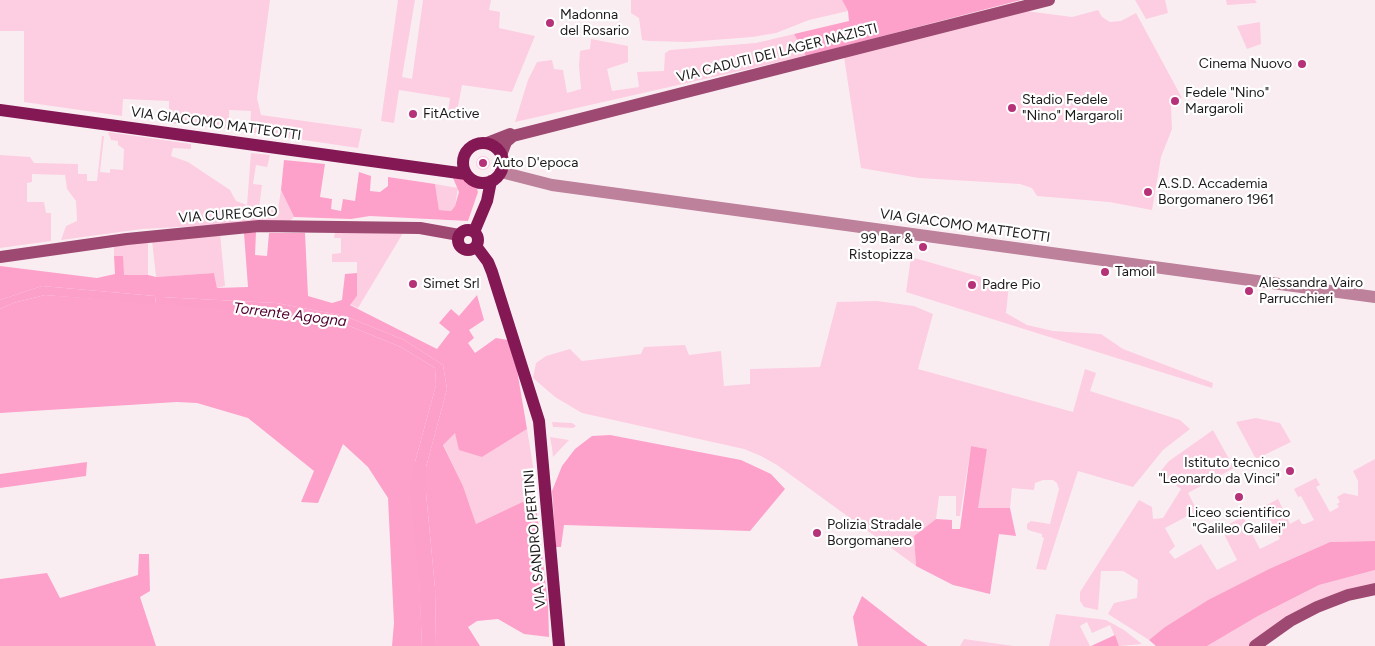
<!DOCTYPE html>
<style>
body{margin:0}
canvas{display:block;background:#f9edf2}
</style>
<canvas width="1375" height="646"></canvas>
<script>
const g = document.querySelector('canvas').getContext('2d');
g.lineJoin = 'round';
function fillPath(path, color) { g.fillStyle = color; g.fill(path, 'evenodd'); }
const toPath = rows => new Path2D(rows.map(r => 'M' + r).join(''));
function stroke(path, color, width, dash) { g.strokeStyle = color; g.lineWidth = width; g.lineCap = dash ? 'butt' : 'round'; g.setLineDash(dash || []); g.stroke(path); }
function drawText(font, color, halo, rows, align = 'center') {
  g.font = font + ' Figtree,sans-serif'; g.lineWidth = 4.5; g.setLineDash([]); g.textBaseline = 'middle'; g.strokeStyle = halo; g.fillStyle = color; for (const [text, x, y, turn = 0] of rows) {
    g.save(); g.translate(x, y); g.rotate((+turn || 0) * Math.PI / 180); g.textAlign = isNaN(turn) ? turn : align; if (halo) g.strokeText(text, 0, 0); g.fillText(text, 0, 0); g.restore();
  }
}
const green = toPath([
 [0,0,270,0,257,98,261,115,362,129,358,148,250,132,251,111,229,110,229,129,169,123,169,101,123,99,122,116,24,102,24,31,0,31],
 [398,0,415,0,402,77,412,79,423,0,491,0,489,10,500,12,499,28,535,36,512,92,462,85,456,117,447,118,450,98,399,90,394,123,381,121],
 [631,0,842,0,848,11,809,20,776,33,752,37,688,42,649,41,642,40,639,18,631,13],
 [1135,0,1165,0,1168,13,1146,19],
 [1226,0,1255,0,1257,3,1227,5],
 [1098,10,1102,17,1110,22,1121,21,1136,13,1182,98,1171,105,1172,129,1161,157,1152,210,1109,202,1037,196,1032,188,1020,184,919,178,861,168,844,57,1026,11,1072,17],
 [1260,22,1261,44,1247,49,1237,26],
 [794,34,806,56,515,122,528,80,537,62,552,60,554,69,563,70,567,93,581,89,579,66,580,51,590,49,591,39,628,46,628,62,607,69,612,91,639,87,637,72,664,71,665,53,670,50,756,43],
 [108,132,191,144,191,149,173,148,171,156,188,162,230,190,236,201,247,205,251,153,270,155,267,167,256,165,253,184,262,185,259,208,278,210,281,190,294,217,290,221,142,229,61,240,66,226,77,221,76,201,67,189,65,175,32,174,32,182,27,183,27,202,44,202,46,213,51,213,51,241,0,248,0,155,30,157,34,163,78,164,78,174,87,174,87,181,97,181,102,136,104,136,100,172,110,173,110,169,123,170,124,149,118,145,118,141,111,140],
 '476 163a7 7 0 1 1 14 0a7 7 0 1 1-14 0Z',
 [435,184,458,188,455,206,451,211,439,210],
 [335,232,403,233,358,308,350,304,357,296,357,262,332,262,332,254,341,253,341,238,334,238],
 [220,233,225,286,217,288,214,273,156,277,152,240],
 [148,240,148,275,123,275,123,257,114,256,114,244],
 [911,257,1009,285,1006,313,1027,325,1053,331,1101,334,1123,349,1213,383,1212,388,906,292],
 [877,301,914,306,933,314,918,369,1073,412,1085,369,1096,373,1090,391,1180,420,1190,429,1163,450,1133,487,1078,471,1046,570,1036,569,1044,538,1042,537,1042,534,1031,531,1027,529,1027,524,1031,521,1050,524,1059,489,1057,483,1053,480,1043,480,1035,483,1034,490,1012,488,1010,508,977,509,987,449,971,446,960,516,956,516,956,496,939,496,936,519,914,536,916,566,777,465,761,456,744,449,582,413,555,397,533,378,536,363,546,356,570,349,582,361,641,354,644,347,685,345,689,355,721,351,724,386,750,384,750,369,820,367,837,302],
 [1256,418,1280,423,1291,442,1256,459,1236,422],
 [552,422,572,423,576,426,573,428,553,427],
 [527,429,534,472,535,496,476,524,463,486,443,444,455,432,482,457],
 [1213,430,1234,468,1188,493,1199,514,1195,516,1193,513,1165,528,1175,546,1169,552,1175,559,1201,544,1217,570,1237,560,1221,528,1243,517,1260,549,1280,539,1263,507,1278,499,1290,524,1299,519,1302,524,1305,524,1314,520,1301,496,1298,497,1294,489,1316,478,1320,485,1316,487,1330,512,1339,507,1337,504,1340,502,1337,497,1344,493,1358,496,1358,481,1353,471,1375,459,1375,541,1330,542,1269,569,1208,600,1165,627,1149,640,1108,614,1114,603,1137,598,1138,580,1123,571,1101,571,1098,610,1084,607,1080,601,1080,592,1139,500,1152,507,1153,519,1163,518,1181,489,1159,473,1169,461],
 [550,437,569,440,553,457,552,448],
 [1375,570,1375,589,1348,595,1255,646,1207,646,1258,616,1319,585],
 [1056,614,1106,620,1124,630,1142,644,1119,646,1110,625,1092,633,1087,622,1080,626,1090,646,1049,646],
 [964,639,1014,646,960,646]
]);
const forest = toPath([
 [842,0,1021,0,806,56,794,34,849,21,848,11],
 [284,160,325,164,320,197,332,199,331,209,341,211,343,199,355,201,359,172,371,176,370,191,380,192,388,186,388,177,435,184,439,210,451,211,455,206,459,192,453,178,469,179,475,184,478,192,468,221,370,216,351,219,294,217,281,190],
 [256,232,255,255,267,256,269,233,305,233,308,296,332,303,342,300,345,274,357,273,357,296,350,305,437,349,450,332,439,323,451,309,459,316,477,295,484,320,469,330,474,338,468,343,475,353,496,338,508,340,517,370,527,429,482,457,459,450,455,433,443,445,463,486,476,524,535,496,548,604,549,637,524,634,498,619,477,621,468,627,480,646,436,646,435,588,426,493,426,467,447,389,443,365,404,340,345,316,276,303,160,297,342,323,401,347,435,368,436,385,415,462,422,646,392,646,394,623,388,498,368,467,343,444,318,503,301,502,314,471,248,418,197,403,177,402,0,413,0,309,13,303,45,295,156,303,155,296,42,286,0,300,0,266,97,278,115,274,114,256,123,256,124,275,148,275,156,277,214,273,217,288,248,287,244,233],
 [610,435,741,460,771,474,785,489,750,531,564,525,561,547,556,547,552,491,562,466,575,449,592,436],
 [971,446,987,449,978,508,1010,508,1016,536,999,534,990,594,953,585,916,566,914,536,936,519,952,520,952,529,960,529],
 [87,462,86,476,0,488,0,474],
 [139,554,149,554,150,591,140,597,156,646,0,646,0,579,47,573,60,598,138,575],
 [862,596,916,638,928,646,858,646,853,617],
 [1115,635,1119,646,1091,646]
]);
const water = toPath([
 [42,286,155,296,156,304,45,295,13,303,0,309,0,300],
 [160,297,276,303,345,316,404,340,443,365,447,389,426,467,426,493,435,588,436,646,422,646,419,580,410,489,415,462,436,385,435,368,401,347,342,323,276,314,160,304],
 [1375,541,1375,570,1319,585,1258,616,1207,646,1156,646,1149,640,1165,627,1208,600,1269,569,1330,542]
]);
const tertiary = toPath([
 [501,172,552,185,1375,297]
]);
const secondary = toPath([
 [487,143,510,134,513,136],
 [501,155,506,142,513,136,1049,0],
 [0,257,127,239,259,226,420,228,459,235],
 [1255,646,1290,621,1317,607,1348,595,1375,589]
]);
const primary = toPath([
 [0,110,466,174],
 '463 163a20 20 0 1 1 40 0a20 20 0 1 1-40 0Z',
 '458 240a10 10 0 1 1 20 0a10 10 0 1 1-20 0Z',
 [474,232,487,201,491,181],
 [476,246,488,262,492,272,539,421,559,646]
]);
const markers = [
 [550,23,5,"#b53178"],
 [1302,64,5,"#b53178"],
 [1175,101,5,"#b53178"],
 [1012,108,5,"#b53178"],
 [413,114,5,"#b53178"],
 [483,163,5,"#b53178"],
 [1148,192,5,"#b53178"],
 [923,247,5,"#b53178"],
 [1105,272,5,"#b53178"],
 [413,284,5,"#b53178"],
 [972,285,5,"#b53178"],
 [1249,291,5,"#b53178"],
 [1290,471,5,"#b53178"],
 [1239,497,5,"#b53178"],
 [817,533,5,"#b53178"]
];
const poiNames = [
 ["Madonna",560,15],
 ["del Rosario",560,31],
 ["Cinema Nuovo",1292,64,"right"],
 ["Fedele \"Nino\"",1185,93],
 ["Margaroli",1185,109],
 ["Stadio Fedele",1022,100],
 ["\"Nino\" Margaroli",1022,116],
 ["FitActive",423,114],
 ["Auto D'epoca",493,163],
 ["A.S.D. Accademia",1158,184],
 ["Borgomanero 1961",1158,200],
 ["99 Bar &",913,239,"right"],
 ["Ristopizza",913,255,"right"],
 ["Tamoil",1115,272],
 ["Alessandra Vairo",1259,283],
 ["Parrucchieri",1259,299],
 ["Simet Srl",423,284],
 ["Padre Pio",982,285],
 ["Istituto tecnico",1280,463,"right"],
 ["\"Leonardo da Vinci\"",1280,479,"right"],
 ["Liceo scientifico",1239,513,"center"],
 ["\"Galileo Galilei\"",1239,529,"center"],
 ["Polizia Stradale",827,525],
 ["Borgomanero",827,541]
];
const streetNames = [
 ["VIA CADUTI DEI LAGER NAZISTI",777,53,-14],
 ["VIA GIACOMO MATTEOTTI",216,124,8],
 ["VIA CUREGGIO",228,215,-4],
 ["VIA GIACOMO MATTEOTTI",965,226,8],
 ["VIA SANDRO PERTINI",535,539,-95]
];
const waterNames = [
 ["Torrente Agogna",290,315,7]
];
fillPath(green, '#fdcee1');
fillPath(forest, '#fea1ca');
fillPath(water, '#fca0c9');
stroke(tertiary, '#bd819b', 12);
stroke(secondary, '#9e4972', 12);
stroke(primary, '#841855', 12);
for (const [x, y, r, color] of markers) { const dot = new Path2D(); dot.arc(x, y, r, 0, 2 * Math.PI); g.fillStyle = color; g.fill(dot); stroke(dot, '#fff', 2); }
drawText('14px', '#1e1a1c', '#fff', poiNames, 'left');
drawText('14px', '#1e1a1c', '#fff', streetNames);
drawText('italic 15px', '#530132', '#fff', waterNames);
</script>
